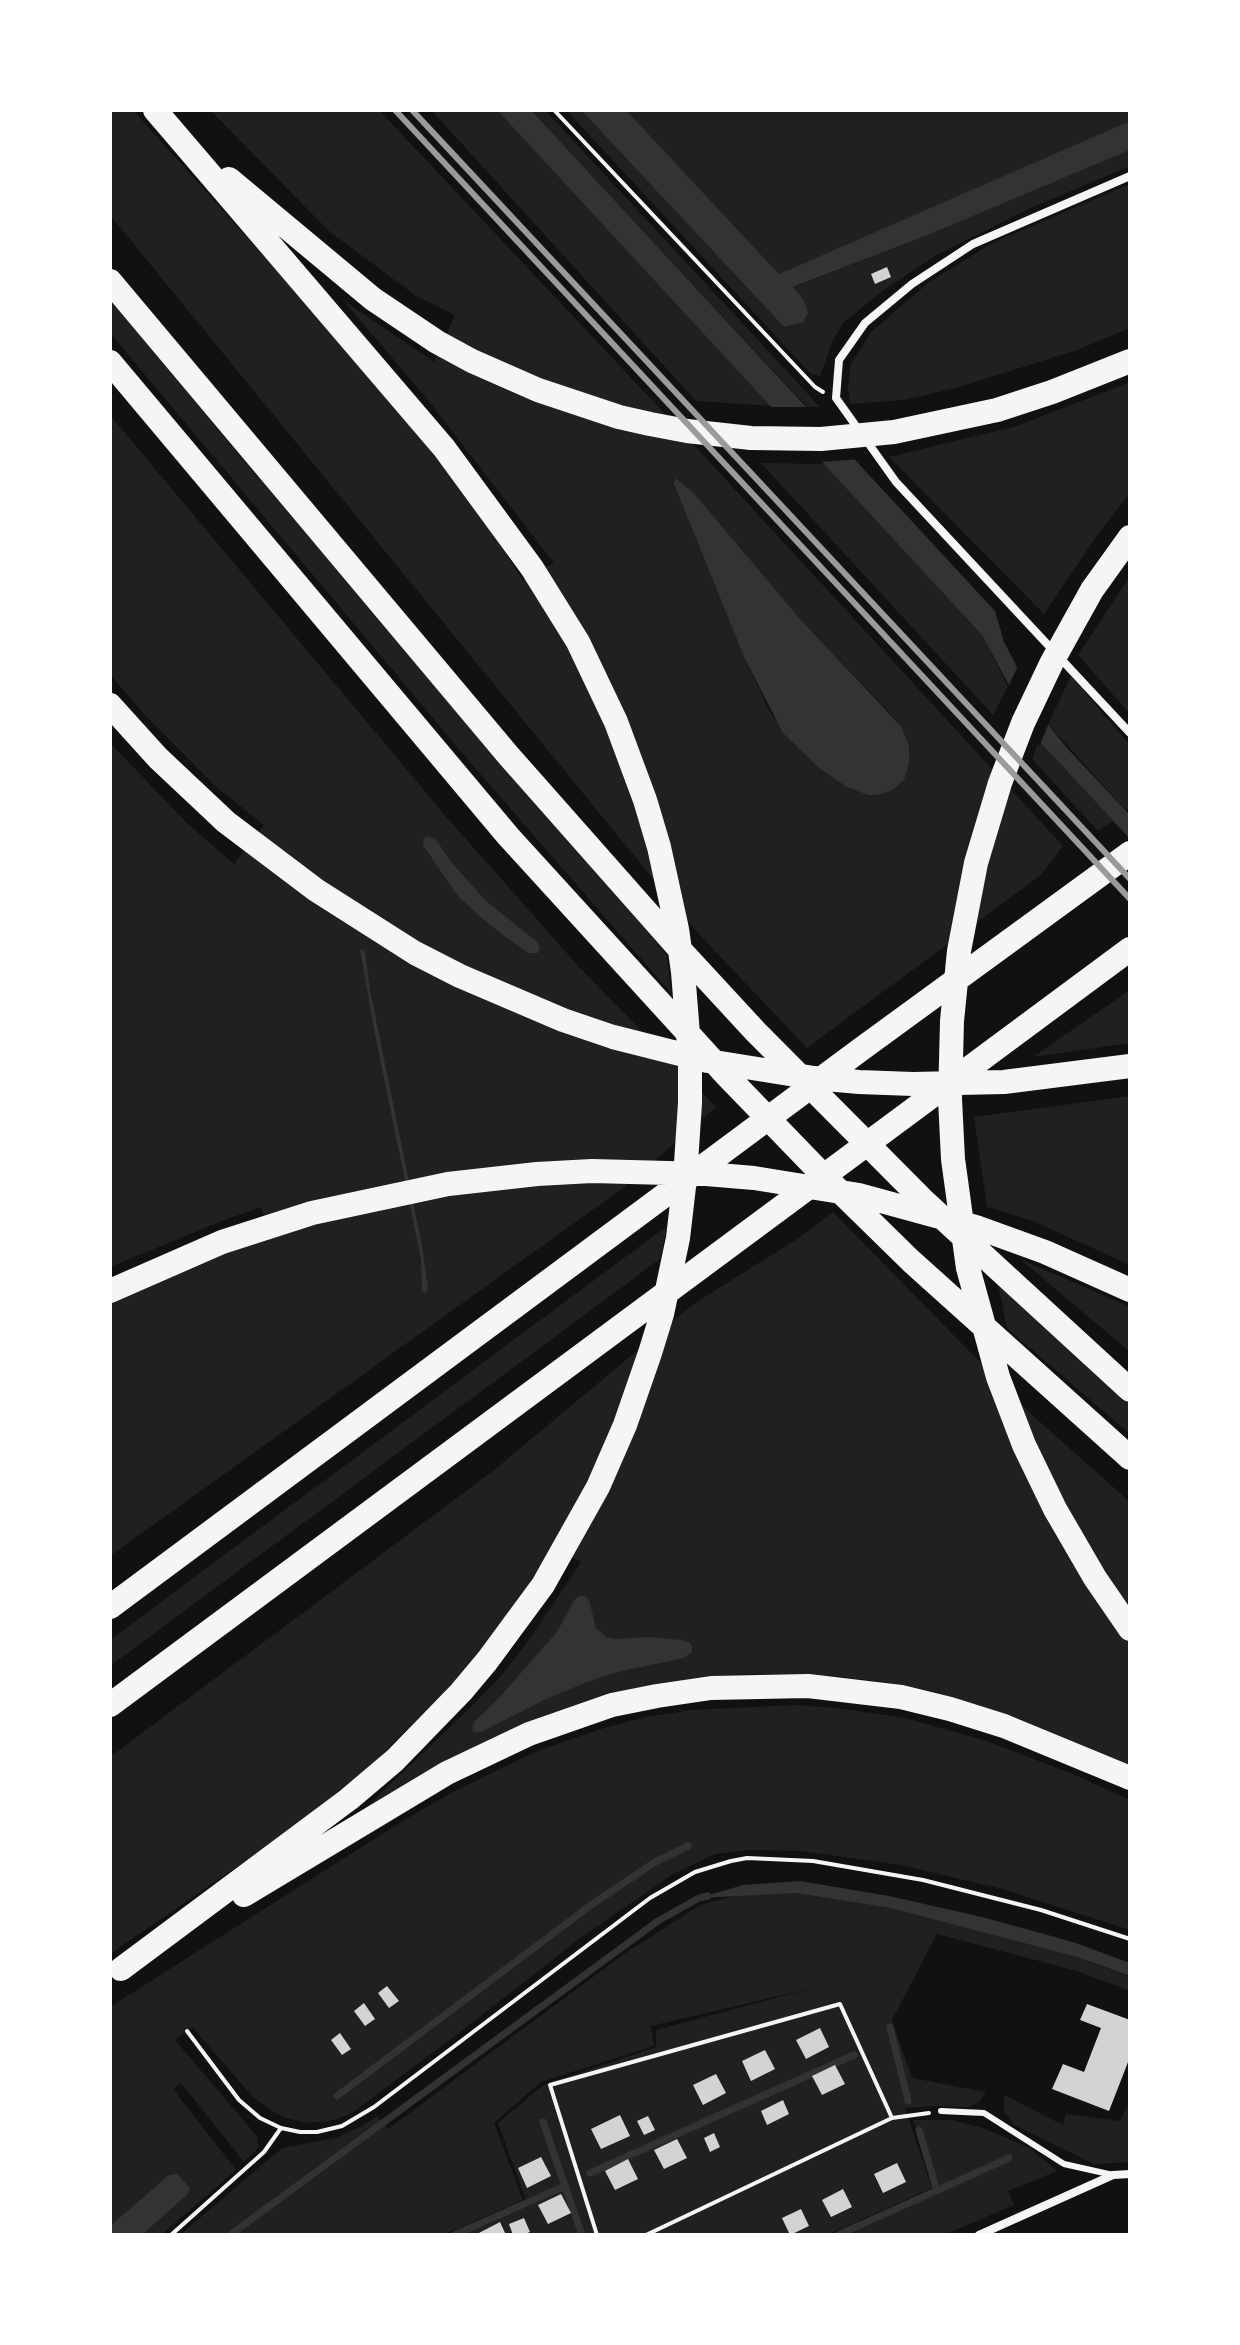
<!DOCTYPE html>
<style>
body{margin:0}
#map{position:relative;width:1240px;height:2345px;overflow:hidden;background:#111;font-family:"Titillium Web",sans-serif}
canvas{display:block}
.frame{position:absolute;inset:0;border:112px solid #fff;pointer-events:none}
</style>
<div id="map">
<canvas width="1240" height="2345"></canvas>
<div class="frame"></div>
</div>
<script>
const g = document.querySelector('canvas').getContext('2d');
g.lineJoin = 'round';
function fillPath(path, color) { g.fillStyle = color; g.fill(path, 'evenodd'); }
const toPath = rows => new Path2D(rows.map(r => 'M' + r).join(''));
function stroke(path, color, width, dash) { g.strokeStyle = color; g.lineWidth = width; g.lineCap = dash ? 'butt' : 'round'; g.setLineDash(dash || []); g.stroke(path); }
const green = toPath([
 [110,110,133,110,303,300,433,454,491,531,523,580,554,563,428,400,343,300,434,362,455,315,416,296,329,231,210,110,379,110,683,433,1063,846,1041,875,807,1048,695,930,110,215],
 [677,478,693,492,801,620,892,715,901,726,909,745,909,762,856,791,819,768,771,714,744,657,694,534],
 [431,110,497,110,772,406,696,401],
 [531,110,545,110,820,407,807,407],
 [566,110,581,110,784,327,803,299,792,288,928,235,1130,150,1130,166,1033,207,938,254,884,290,844,322,832,342,820,376,811,374],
 [626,110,1130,110,1130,122,779,274],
 [1130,184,1130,328,1077,350,956,388,903,400,850,404,848,387,851,364,871,332,928,283,992,243],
 [110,296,238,454,667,955,671,993,469,761,110,333],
 [1130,382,1130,493,1098,534,1044,614,889,457,1017,426],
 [110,415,443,813,580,968,716,1107,623,1188,110,1556,110,1303,228,1251,271,1238,261,1207,222,1221,110,1267,110,743,188,824,234,864,264,825,214,785,142,712,110,674],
 [761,463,825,464,982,635,1008,686,993,715],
 [1130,576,1130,714,1078,655],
 [1071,676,1130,745,1130,807,1126,810,1048,724],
 [1039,741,1113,821,1098,831,1032,759],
 [1130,990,1130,1043,1033,1057],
 [1130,1096,1130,1265,1033,1221,987,1207,974,1117],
 [833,1212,1030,1413,1130,1502,1130,1767,1020,1719,931,1691,885,1682,841,1677,751,1674,713,1676,637,1688,604,1697,363,1810,471,1707,502,1675,531,1637,581,1562,552,1547,530,1582,481,1652,453,1683,363,1774,267,1846,110,1954,110,1757,494,1470,692,1305,797,1239],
 [667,1226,660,1259,110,1666,110,1640],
 [1020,1259,1130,1307,1130,1352],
 [998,1284,1130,1404,1130,1434,1007,1328],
 [795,1705,837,1708,905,1718,987,1741,1075,1775,1130,1800,1130,1930,1002,1889,901,1865,801,1851,749,1850,715,1854,673,1874,579,1939,468,2026,356,2110,346,2116,329,2121,309,2123,289,2119,275,2113,253,2097,192,2027,175,2040,257,2136,259,2147,244,2162,181,2083,173,2089,236,2170,161,2235,142,2235,188,2194,110,2226,110,2007,401,1822,453,1792,537,1751,604,1728,646,1717,692,1710],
 [796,1893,890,1908,1077,1957,1130,1977,1130,1991,1077,1971,937,1934,892,2020,912,2078,986,2092,980,2101,970,2107,932,2106,905,2108,932,2188,827,2235,462,2235,528,2206,498,2123,543,2085,656,2047,656,2030,813,1988,651,2026,654,2046,541,2082,494,2123,523,2200,443,2235,180,2235,282,2148,336,2138,362,2126,377,2116,388,2129,624,1954,700,1905,742,1894],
 [1004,2095,1063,2125,1066,2114,1120,2121,1130,2101,1130,2162,1094,2164,1014,2125,1004,2111],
 [913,2120,952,2120,983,2128,1030,2148,1057,2171,1008,2191,1014,2205,944,2235,847,2235,939,2193]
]);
const water = toPath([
 [497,110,531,110,995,611,1004,642,1044,719,1066,747,1130,815,1130,839,1039,741,982,635],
 [581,110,626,110,779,274,1130,121,1130,150,928,235,793,287,803,299,808,313,803,322,784,327],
 [676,478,693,492,801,620,901,726,909,745,909,762,904,780,893,790,878,795,868,795,847,787,819,768,783,733,744,657,674,484],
 [427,836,436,840,452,863,486,901,536,941,540,947,538,953,528,953,503,935,478,915,457,895,423,845,424,838],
 [360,949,365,951,370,990,422,1246,428,1288,426,1293,422,1291,421,1259,375,1034],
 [579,1596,585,1596,589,1600,596,1628,606,1637,617,1639,650,1637,682,1640,690,1643,692,1646,692,1652,684,1658,617,1672,587,1682,546,1699,481,1732,474,1732,472,1728,475,1721,498,1699,557,1632,575,1599],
 [800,1881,889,1896,982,1917,1073,1942,1130,1963,1130,1976,1077,1957,890,1908,796,1893,699,1898,743,1885],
 [177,2174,190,2188,188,2194,142,2235,110,2235,110,2226,169,2175]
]);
const pier = toPath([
 [767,407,813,407,861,459,819,462],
 [1019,664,1050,721,1039,746,1006,691]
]);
const stream = toPath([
 [890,2027,908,2101],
 [337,2096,591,1905,655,1862,688,1846],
 [543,2122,582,2235],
 [919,2130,937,2191],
 [590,2173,854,2055],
 [230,2235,658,1921,699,1898,708,1896],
 [454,2235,565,2186],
 [838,2235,1009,2158]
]);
const building = toPath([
 [887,267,891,277,875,284,871,274],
 [387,1986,399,2001,389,2008,378,1993],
 [364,2003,375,2019,365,2026,354,2011],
 [1087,2004,1130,2020,1130,2057,1109,2111,1052,2089,1063,2064,1084,2072,1101,2028,1080,2020],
 [820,2028,829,2047,806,2059,796,2040],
 [340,2033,351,2049,342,2055,331,2040],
 [765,2050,775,2069,751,2081,742,2061],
 [835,2065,845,2084,822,2095,812,2076],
 [716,2074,726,2093,703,2105,693,2085],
 [783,2100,789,2114,767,2125,761,2111],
 [620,2115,630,2136,601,2149,591,2129],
 [648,2116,655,2130,644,2135,637,2121],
 [714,2133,720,2147,710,2152,704,2138],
 [677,2139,687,2158,664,2169,654,2150],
 [541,2157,551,2176,527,2188,518,2168],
 [628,2159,638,2179,615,2190,605,2171],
 [897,2163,906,2182,883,2193,874,2174],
 [843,2189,852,2207,831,2217,822,2200],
 [561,2194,571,2213,548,2224,538,2205],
 [801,2209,809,2226,790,2235,782,2218],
 [524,2218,530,2232,523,2235,513,2235,509,2224],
 [500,2222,506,2235,475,2235]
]);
const path = toPath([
 [554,110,815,387,823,392],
 [187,2031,239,2100,260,2118,281,2128,300,2132,317,2132,342,2126,374,2107,650,1898,695,1872,731,1861,747,1858,813,1861,923,1880,1041,1910,1130,1939],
 [171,2235,264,2152,281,2128],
 [597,2235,550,2085,840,2004,892,2118],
 [646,2235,892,2118,929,2113]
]);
const service = toPath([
 [941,2111,984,2113,1064,2164,1113,2175]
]);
const minor = toPath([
 [1130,176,973,244,912,284,865,323,839,360,836,398,896,482,1130,733],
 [979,2235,1113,2175,1130,2174]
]);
const motorway = toPath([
 [229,179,373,299,437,342,472,361,538,390,619,417,650,424,687,431,751,438,821,439,894,432,997,410,1052,392,1130,361],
 [110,281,508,755,683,953,755,1031,922,1199,1130,1390],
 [110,362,508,836,726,1075,817,1169,911,1261,1130,1458],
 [1130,537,1092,590,1052,662,1023,723,1000,783,976,863,959,951,952,1021,950,1099,953,1159,968,1268,998,1377,1024,1445,1055,1509,1095,1578,1130,1629],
 [110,705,158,758,226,822,316,890,415,953,460,976,563,1020,613,1037,708,1061,814,1078,859,1082,913,1084,1004,1082,1130,1066],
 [110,1291,222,1242,312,1213,448,1184,537,1174,592,1171,706,1174,754,1178,859,1195,976,1227,1045,1252,1130,1290],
 [110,1607,860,1050,1130,853],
 [110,1705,1130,949],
 [244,1895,447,1773,529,1734,612,1705,657,1696,711,1688,808,1686,901,1697,950,1709,1004,1726,1130,1778],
 [121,1969,349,1799,395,1760,461,1692,487,1661,543,1585,598,1487,625,1425,650,1353,662,1314,678,1238,685,1178,690,1103,690,1059,683,972,677,929,659,847,645,800,616,722,578,642,532,568,444,448,155,110]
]);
const rail = toPath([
 [395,110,1130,899],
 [412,110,1130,879]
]);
fillPath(green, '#202020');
fillPath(water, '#333');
fillPath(pier, '#111');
stroke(stream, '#333', 7);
fillPath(building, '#d3d3d3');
stroke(path, '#f5f5f5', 4);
stroke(service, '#f5f5f5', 6);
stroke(minor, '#f5f5f5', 8);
stroke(motorway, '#f5f5f5', 24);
stroke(rail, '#9a9a9a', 6);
</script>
